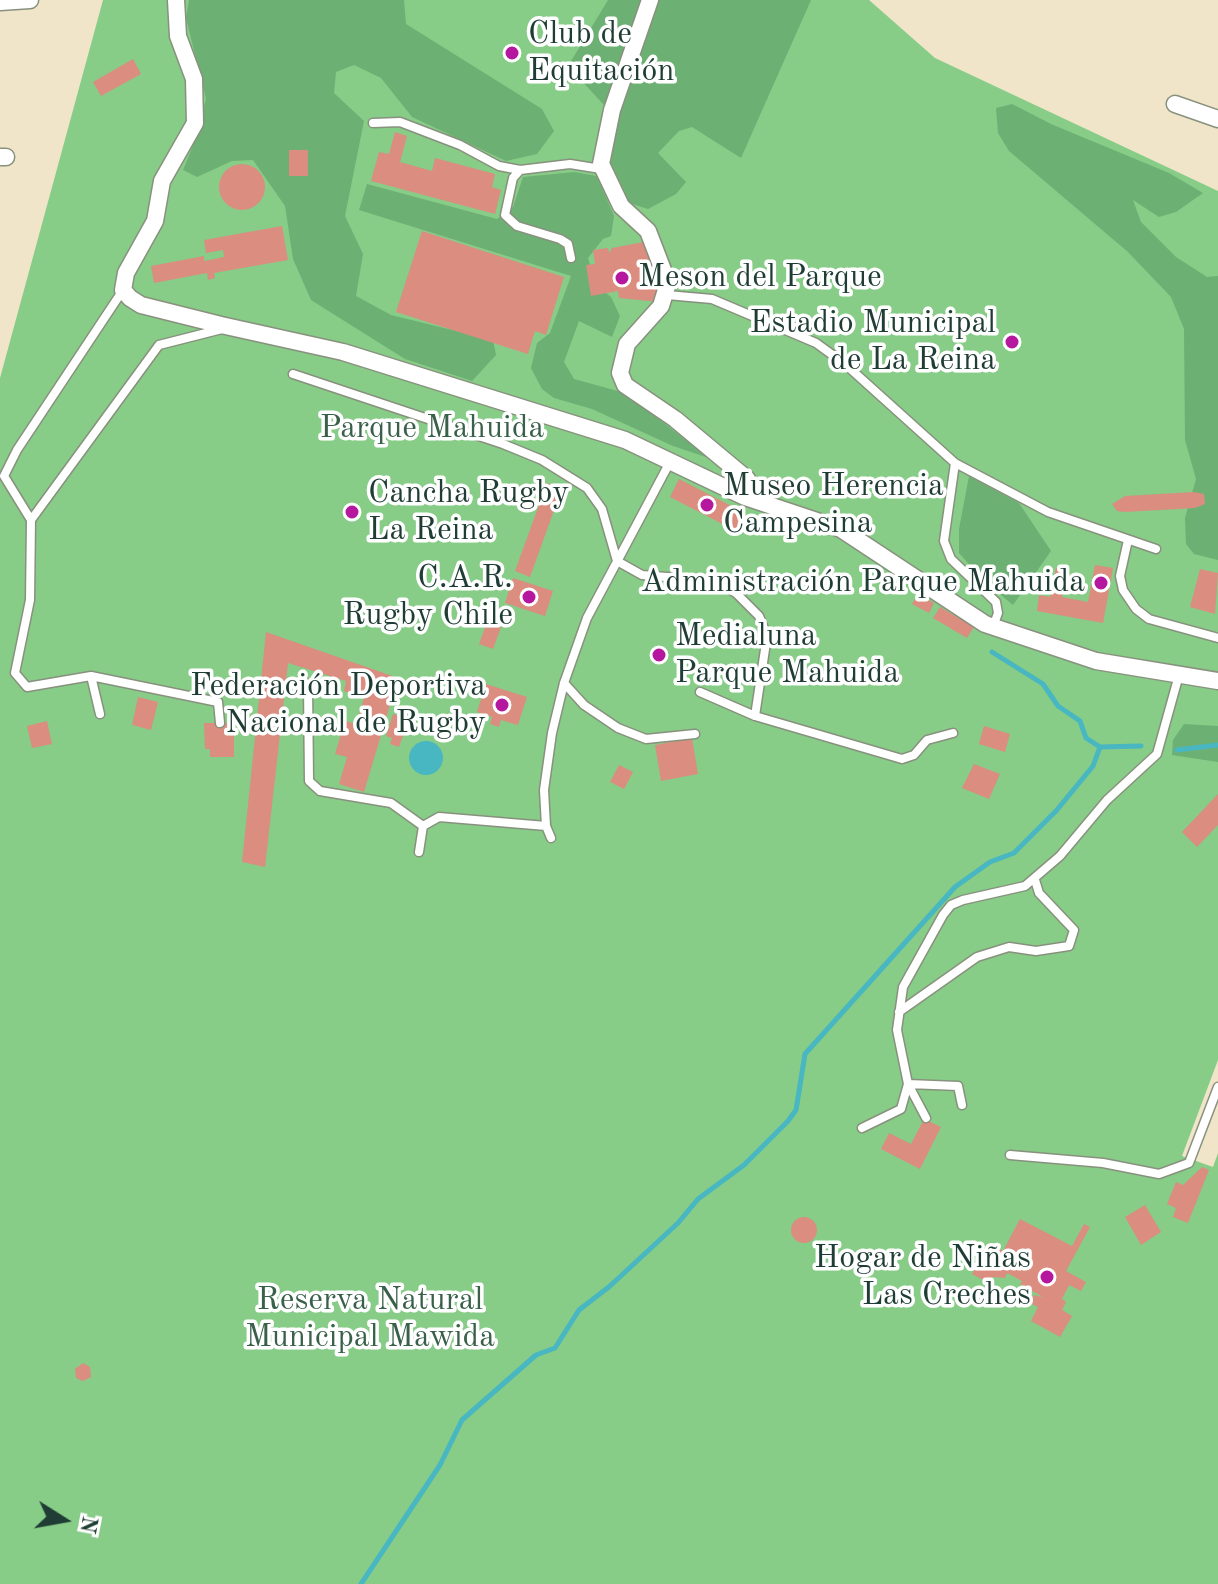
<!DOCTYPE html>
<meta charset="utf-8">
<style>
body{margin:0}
#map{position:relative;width:1218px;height:1584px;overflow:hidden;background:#f1e5c9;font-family:"Old Standard TT",serif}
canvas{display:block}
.north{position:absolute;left:24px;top:1480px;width:80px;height:80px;-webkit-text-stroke:6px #fff;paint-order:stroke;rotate:101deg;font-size:22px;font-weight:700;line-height:32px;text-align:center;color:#1f3d34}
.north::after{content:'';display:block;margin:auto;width:28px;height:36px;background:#1f3d34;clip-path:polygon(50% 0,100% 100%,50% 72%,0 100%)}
</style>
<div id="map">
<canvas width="1218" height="1584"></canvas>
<div class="north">N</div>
</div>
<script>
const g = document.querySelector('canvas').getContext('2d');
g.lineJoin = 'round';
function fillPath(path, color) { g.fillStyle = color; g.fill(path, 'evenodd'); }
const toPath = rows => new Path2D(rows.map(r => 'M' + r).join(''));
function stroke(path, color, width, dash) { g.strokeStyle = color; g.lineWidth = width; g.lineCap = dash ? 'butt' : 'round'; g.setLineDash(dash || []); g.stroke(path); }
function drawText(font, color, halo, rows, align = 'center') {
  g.font = font + ' "Old Standard TT",serif'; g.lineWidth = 7; g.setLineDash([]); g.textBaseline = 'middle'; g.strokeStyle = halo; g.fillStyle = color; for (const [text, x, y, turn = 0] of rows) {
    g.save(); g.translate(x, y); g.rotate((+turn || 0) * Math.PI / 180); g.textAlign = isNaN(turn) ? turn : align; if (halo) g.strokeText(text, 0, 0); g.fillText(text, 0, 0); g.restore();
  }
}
const green = toPath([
 [103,0,869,0,935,58,1218,191,1218,1060,1182,1156,1213,1167,1218,1153,1218,1584,0,1584,0,378]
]);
const forest = toPath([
 [189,0,404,0,406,24,542,109,554,131,537,154,506,161,412,117,381,78,354,65,336,72,334,93,364,121,345,216,363,254,356,296,391,315,493,340,496,355,472,381,405,359,311,300,293,259,285,206,253,160,232,161,197,177,183,170,194,143,206,99,186,18],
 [608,0,811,0,741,158,692,127,679,131,658,153,686,182,676,194,648,209,626,202,610,175,615,117,568,66],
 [1012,104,1051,124,1169,173,1203,193,1176,212,1159,217,1133,200,1141,222,1176,257,1207,277,1218,276,1218,560,1194,554,1186,544,1185,518,1196,479,1185,440,1184,329,1171,297,1128,252,1009,151,998,133,996,108],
 [574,172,597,176,614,216,611,236,603,239,588,258,595,284,611,297,620,316,612,337,579,321,564,362,574,379,625,393,709,458,673,446,592,409,554,398,542,389,531,368,537,343,550,333,571,276,359,210,367,184,497,219,513,207,523,177],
 [969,476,1019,503,1051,551,1013,605,983,580,959,553,959,529],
 [1184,724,1218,726,1218,762,1172,755,1173,740]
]);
const water = toPath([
 '409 758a17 17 0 1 1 34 0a17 17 0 1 1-34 0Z'
]);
const stream = toPath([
 [992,652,1043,684,1058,706,1080,721,1086,738,1100,747,1141,746],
 [1177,750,1218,745],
 [361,1584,440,1465,462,1420,536,1355,555,1348,579,1310,610,1286,678,1223,698,1199,744,1165,788,1121,796,1110,805,1054,955,887,990,862,1014,853,1056,811,1093,766,1100,747]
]);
const building = toPath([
 [133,59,141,74,101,96,93,82],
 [395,132,407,136,400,162,432,171,435,158,495,174,492,187,501,190,495,214,371,181,379,152,389,154],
 [289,150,308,150,308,176,289,176],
 '219 187a23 23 0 1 1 46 0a23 23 0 1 1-46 0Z',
 [282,226,288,260,214,273,215,278,208,280,207,273,154,283,151,266,204,256,204,261,224,257,223,250,206,253,204,240],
 [422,231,564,277,546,335,535,331,528,354,396,312],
 [649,241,659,302,619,298,618,291,591,296,586,265,595,264,593,250,608,248,609,253,612,248],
 [679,479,745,513,736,531,670,497],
 [547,483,562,488,530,577,515,571],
 [1194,492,1204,494,1205,504,1195,508,1124,512,1117,511,1112,504,1125,496],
 [1095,565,1113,568,1103,623,1037,611,1039,595,1050,597,1056,568,1067,570,1062,597,1088,602],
 [1200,569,1218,573,1215,614,1190,607],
 [513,578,553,591,545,616,505,603],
 [918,594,934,603,929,613,912,604],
 [493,606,507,611,493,649,479,644],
 [940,607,974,627,967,638,933,618],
 [266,632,398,678,364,792,339,784,347,757,335,754,345,721,356,724,364,698,344,691,346,681,288,663,265,867,242,862],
 [486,684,527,697,518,725,501,720,499,727,490,724,492,717,477,712],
 [138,697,158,702,151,730,132,725],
 [393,714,409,719,399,747,390,744,392,738,386,736],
 [47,721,52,744,32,748,27,726],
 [204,723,234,723,234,757,210,757,210,749,205,749],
 [984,726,1010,734,1005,752,979,744],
 [692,738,698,774,661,781,655,745],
 [974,764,1000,774,989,799,962,788],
 [619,765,633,772,624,789,610,782],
 [1218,794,1218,825,1197,847,1182,832],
 [924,1119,941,1127,920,1169,881,1149,889,1133,911,1144],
 [1202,1167,1209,1170,1188,1223,1173,1217,1176,1208,1167,1204,1176,1182,1183,1185],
 [1145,1205,1161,1232,1141,1245,1125,1217],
 '791 1230a13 13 0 1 1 26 0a13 13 0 1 1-26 0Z',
 [1020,1219,1072,1246,1084,1224,1090,1227,1066,1271,1086,1282,1081,1291,1069,1285,1062,1299,1066,1302,1062,1310,1072,1316,1060,1337,1031,1321,1038,1307,1030,1303,1034,1295,1043,1297,1020,1284,1022,1281,1007,1273,1005,1278,992,1277,989,1283,972,1274,988,1243,1003,1251],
 [83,1363,90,1367,91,1377,83,1381,76,1378,75,1369]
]);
const lane = toPath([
 [373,123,400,122,460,145,499,166,520,170,570,164,601,169],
 [520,170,513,178,505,215,517,226,560,239,568,244,571,258],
 [667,295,712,299,816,343,845,364,955,463,1048,512,1156,549],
 [293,374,503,444,542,460,587,488,602,509,617,561,642,575,716,581,736,593,759,616,767,636,755,716],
 [955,463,944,541,951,559,996,602,998,613,993,627],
 [31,520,159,345,222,329],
 [1128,540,1120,576,1123,590,1136,609,1149,619,1218,638],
 [91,676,218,702,220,723],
 [564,683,584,705,618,728,646,739,695,734],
 [308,684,309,781,320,791,391,803,423,826],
 [700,692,755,716,902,759,914,755,927,740,953,733],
 [100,714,91,676,27,687,15,673,30,600,31,520,4,476,17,450,123,290],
 [551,838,546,826,544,790,552,733,564,683,587,618,670,462],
 [419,852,423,826,439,817,546,826],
 [899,1012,977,957,1009,947,1036,951,1069,946,1074,930,1039,893,1035,880],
 [926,1118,908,1084,958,1086,962,1105],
 [862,1128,901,1109,908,1084,897,1030,903,987,943,915,951,905,963,900,1025,886,1060,856,1107,800,1157,754,1179,675],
 [1010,1155,1103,1163,1159,1174,1189,1163,1218,1087]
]);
const street = toPath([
 [176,0,178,36,194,79,195,123,162,181,155,221,126,273,123,290,130,298,141,305,221,325,343,352,625,440,745,497,841,529,985,624,1096,661,1218,681],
 [650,0,612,110,601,164,621,206,648,231,668,283,661,306,627,344,620,373,625,385,675,419,747,479,745,497],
 [0,2,30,0],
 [1175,104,1218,119],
 [0,157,6,157]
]);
const markers = [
 [512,53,8,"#b5179e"],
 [622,278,8,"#b5179e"],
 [1012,342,8,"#b5179e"],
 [707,505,8,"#b5179e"],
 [352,512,8,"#b5179e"],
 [1101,583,8,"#b5179e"],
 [529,597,8,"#b5179e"],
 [659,655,8,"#b5179e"],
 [502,705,8,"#b5179e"],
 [1047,1277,8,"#b5179e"]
];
const poiNames = [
 ["Club de",528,35],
 ["Equitación",528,72],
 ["Meson del Parque",638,278],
 ["Estadio Municipal",996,324,"right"],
 ["de La Reina",996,361,"right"],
 ["Museo Herencia",723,487],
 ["Campesina",723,524],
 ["Cancha Rugby",368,494],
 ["La Reina",368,531],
 ["C.A.R.",513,579,"right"],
 ["Rugby Chile",513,616,"right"],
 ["Administración Parque Mahuida",1085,583,"right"],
 ["Medialuna",675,637],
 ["Parque Mahuida",675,674],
 ["Federación Deportiva",486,687,"right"],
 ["Nacional de Rugby",486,724,"right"],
 ["Hogar de Niñas",1031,1259,"right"],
 ["Las Creches",1031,1296,"right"]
];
const parkNames = [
 ["Parque Mahuida",432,429],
 ["Reserva Natural",370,1301],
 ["Municipal Mawida",370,1338]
];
fillPath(green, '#87cc87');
fillPath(forest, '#6db074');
fillPath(water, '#48b7c1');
stroke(stream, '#48b7c1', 5);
fillPath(building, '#db8d80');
stroke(lane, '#88917e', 11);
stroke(street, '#88917e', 19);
stroke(lane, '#fff', 8);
stroke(street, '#fff', 16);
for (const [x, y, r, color] of markers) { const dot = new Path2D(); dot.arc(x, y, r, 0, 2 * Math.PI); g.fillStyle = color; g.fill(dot); stroke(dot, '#fff', 3); }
drawText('32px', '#1f3d34', '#fff', poiNames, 'left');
drawText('32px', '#396149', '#fff', parkNames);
</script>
